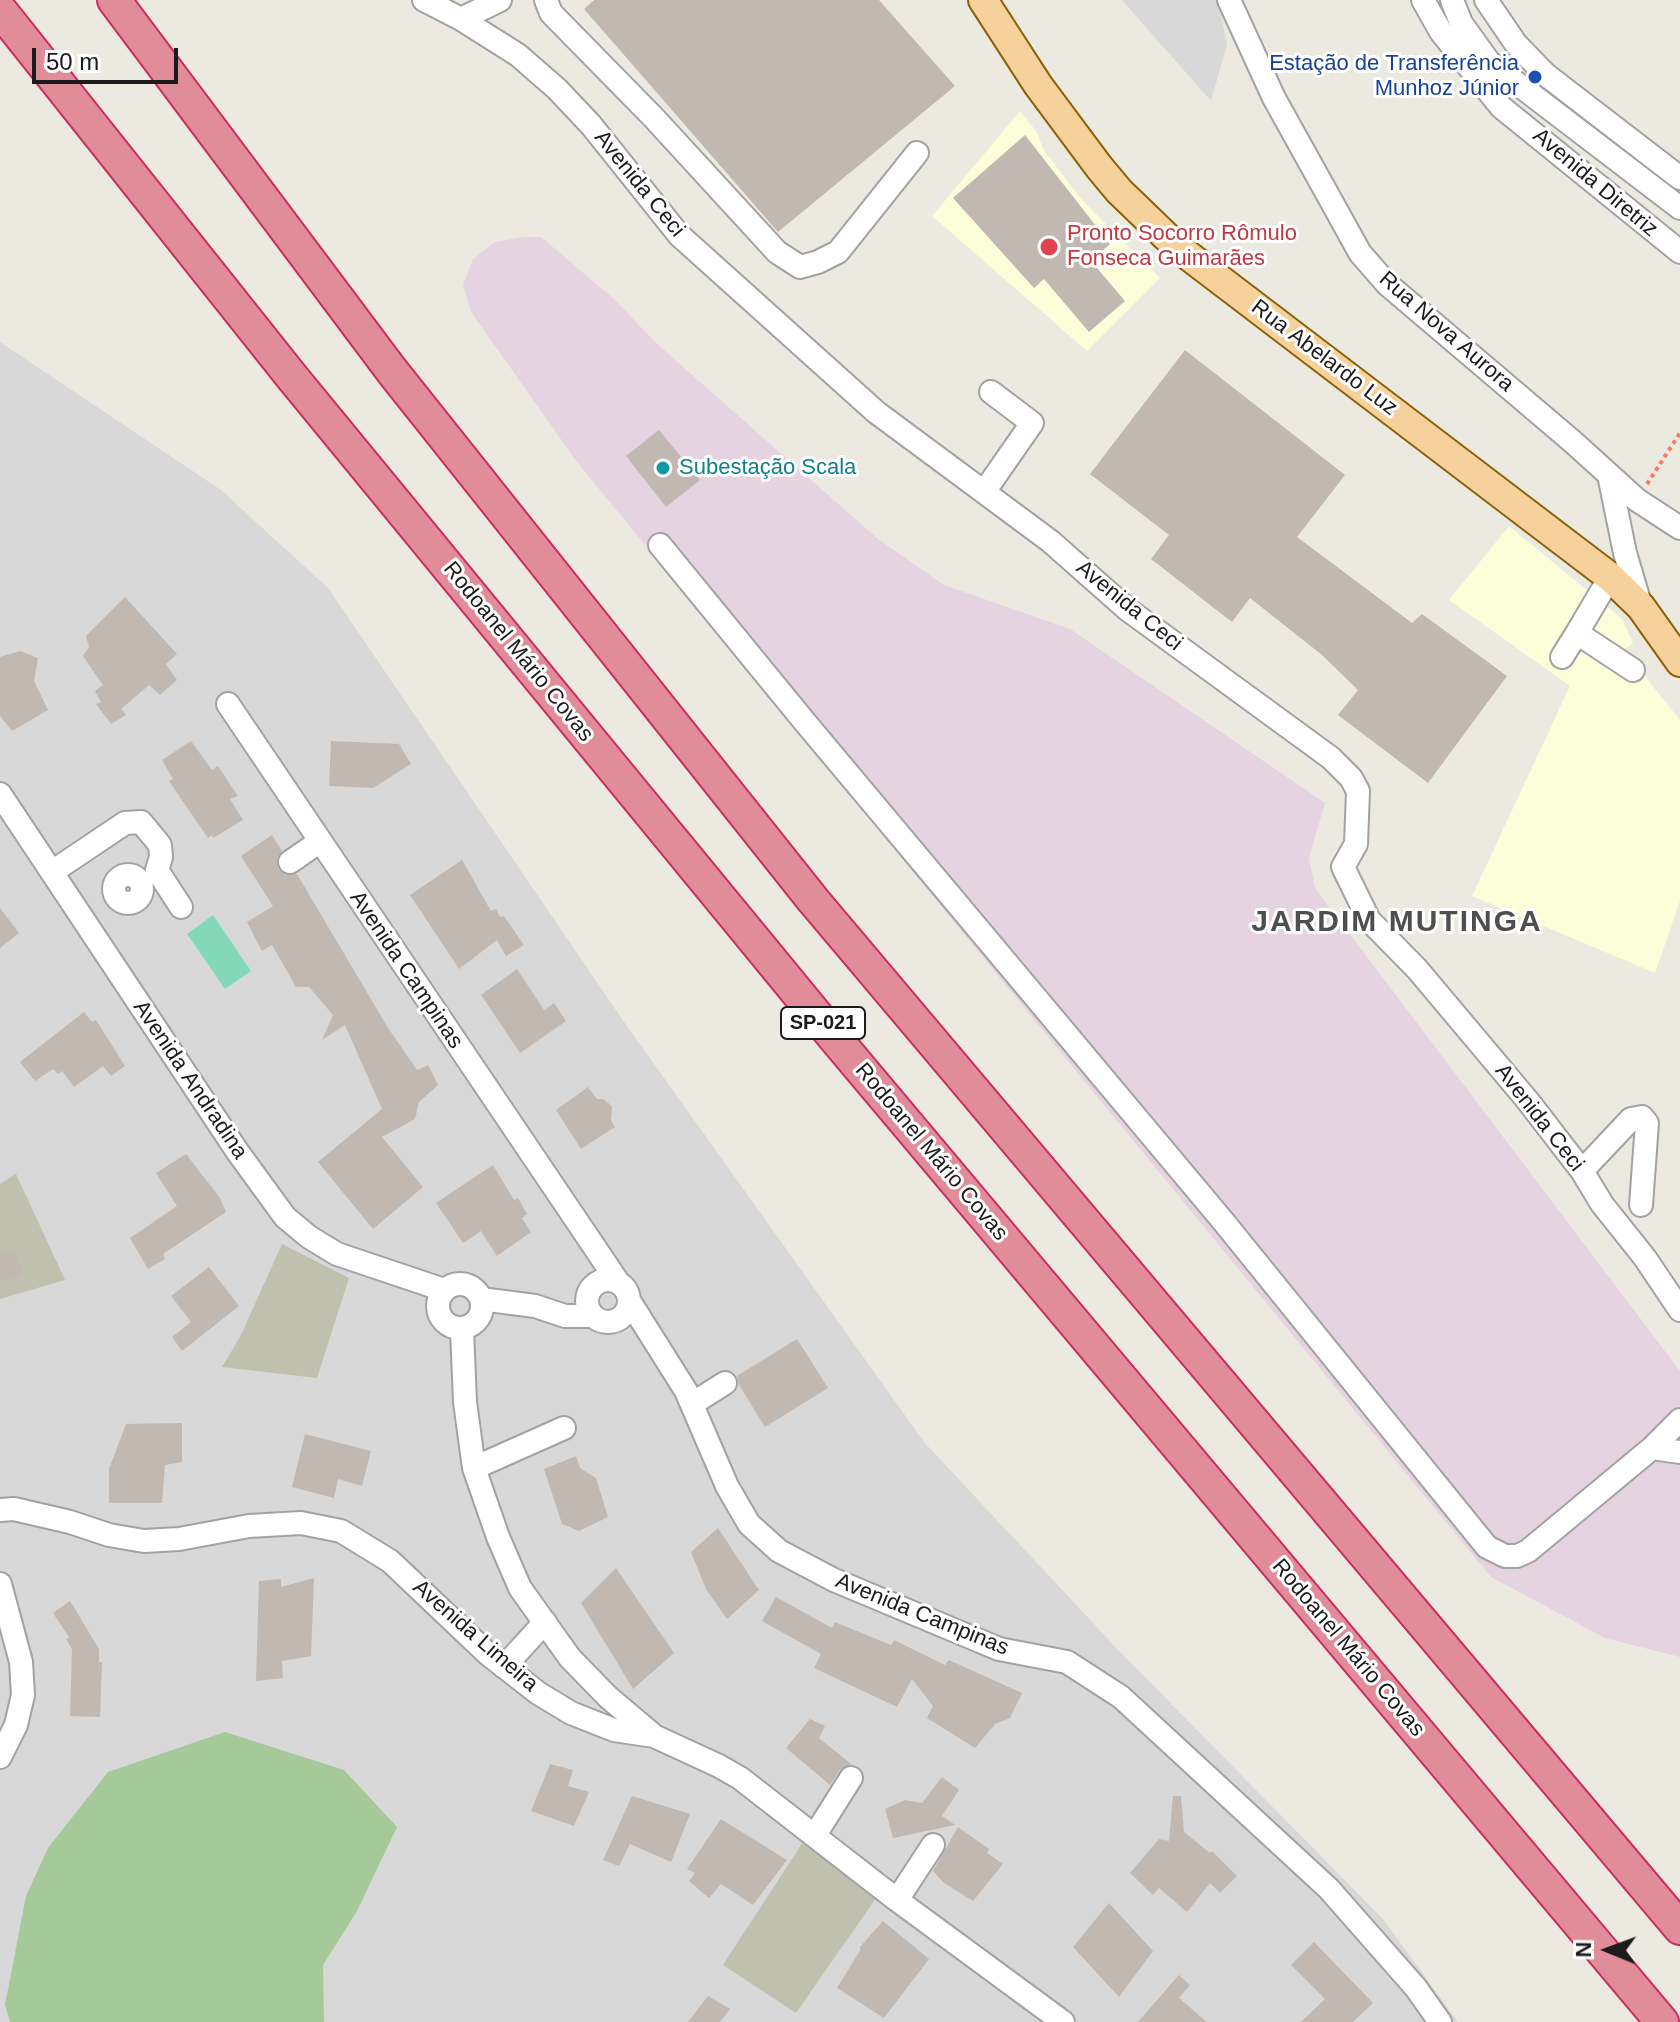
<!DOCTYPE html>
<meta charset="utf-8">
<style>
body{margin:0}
#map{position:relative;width:1680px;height:2022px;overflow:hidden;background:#ece9e1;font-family:Arial,sans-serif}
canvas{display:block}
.north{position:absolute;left:1568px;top:1910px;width:80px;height:80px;-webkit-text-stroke:6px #fff;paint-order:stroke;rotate:271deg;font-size:22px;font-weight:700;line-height:32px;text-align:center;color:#1b1b1b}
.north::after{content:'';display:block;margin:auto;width:28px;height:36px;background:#1b1b1b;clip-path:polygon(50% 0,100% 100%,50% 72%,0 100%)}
.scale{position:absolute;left:32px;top:48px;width:146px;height:36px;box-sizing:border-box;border:4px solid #1b1b1b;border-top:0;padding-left:10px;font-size:24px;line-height:28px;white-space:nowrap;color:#1b1b1b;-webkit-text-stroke:6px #fff;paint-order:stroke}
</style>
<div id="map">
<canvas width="1680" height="2022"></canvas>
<div class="north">N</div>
<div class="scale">50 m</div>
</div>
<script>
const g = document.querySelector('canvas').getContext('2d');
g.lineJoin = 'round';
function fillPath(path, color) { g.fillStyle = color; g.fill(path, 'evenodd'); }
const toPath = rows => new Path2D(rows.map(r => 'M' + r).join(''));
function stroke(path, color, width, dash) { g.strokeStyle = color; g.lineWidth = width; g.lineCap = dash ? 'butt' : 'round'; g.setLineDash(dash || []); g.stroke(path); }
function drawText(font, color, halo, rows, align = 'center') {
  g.font = font + ' Arial,sans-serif'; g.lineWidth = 6; g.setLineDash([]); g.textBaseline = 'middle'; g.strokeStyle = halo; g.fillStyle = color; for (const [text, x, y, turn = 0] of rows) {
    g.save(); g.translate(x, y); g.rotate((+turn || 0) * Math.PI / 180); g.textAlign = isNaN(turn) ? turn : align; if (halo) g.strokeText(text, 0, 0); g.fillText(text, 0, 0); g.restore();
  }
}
const residential = toPath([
 [1122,0,1218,0,1227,44,1211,101],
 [0,342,221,490,328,588,622,1019,924,1442,1123,1655,1383,1919,1458,2022,0,2022]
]);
const industrial = toPath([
 [524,237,541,237,614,299,657,344,878,539,944,585,1070,629,1325,803,1309,858,1315,888,1680,1371,1680,1657,1605,1638,1491,1577,577,462,471,312,463,285,473,259,495,242]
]);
const education = toPath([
 [1020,111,1036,131,1045,152,1082,200,1160,278,1087,351,932,216],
 [1509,526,1622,619,1633,643,1624,650,1680,720,1680,901,1655,973,1472,896,1570,686,1449,600]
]);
const construction = toPath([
 [16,1174,65,1280,0,1299,0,1184],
 [282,1244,349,1278,317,1378,222,1367,240,1337],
 [803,1842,876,1898,796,2013,723,1965]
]);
const forest = toPath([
 [225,1732,344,1770,397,1827,357,1911,323,1965,324,2022,10,2022,5,2005,26,1896,48,1848,108,1772]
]);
const pitch = toPath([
 [213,915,251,971,225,989,187,934]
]);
const building = toPath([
 [594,0,879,0,955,86,778,232,584,9],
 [1025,135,1110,244,1091,261,1125,301,1089,332,1044,279,1034,288,953,198],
 [1185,350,1345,475,1297,537,1412,623,1422,614,1507,676,1428,783,1338,715,1358,690,1322,655,1250,598,1232,622,1151,559,1169,535,1090,474],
 [659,430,700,480,666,507,626,456],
 [125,597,177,654,166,664,177,680,160,695,149,685,121,709,126,715,111,724,96,704,101,702,95,691,103,685,83,656,89,647,86,636],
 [20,651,38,658,34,681,48,710,12,731,0,716,0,657],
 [191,741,212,770,218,766,238,796,230,799,243,820,213,838,212,835,208,838,169,781,173,779,162,760],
 [331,741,399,744,411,764,373,788,329,786],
 [272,835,282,851,277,857,278,869,285,875,297,874,388,1028,417,1070,428,1065,438,1085,419,1102,415,1119,382,1137,423,1187,373,1229,318,1162,382,1109,345,1025,322,1040,333,1015,309,987,296,987,272,945,262,951,247,922,273,906,241,856],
 [462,860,491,911,496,909,500,917,504,916,524,945,506,956,497,940,459,969,410,895],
 [0,908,19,933,0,948],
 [517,969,544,1010,554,1003,566,1021,520,1053,481,995],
 [84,1012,92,1022,96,1020,125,1066,111,1076,103,1066,74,1087,62,1071,58,1074,53,1069,35,1081,20,1062],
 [588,1087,597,1099,603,1099,612,1106,611,1121,615,1127,581,1149,556,1110],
 [186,1154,220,1198,226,1212,163,1254,165,1259,148,1269,130,1238,177,1206,156,1173],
 [493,1165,514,1200,518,1198,527,1214,522,1218,531,1232,497,1256,481,1231,463,1243,436,1203],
 [14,1250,23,1273,0,1282,0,1255],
 [209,1267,239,1306,182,1351,172,1337,191,1322,171,1296],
 [797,1339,828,1388,765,1427,739,1385,737,1376],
 [182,1423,182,1462,165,1465,162,1503,109,1503,109,1469,126,1424],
 [305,1434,371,1451,362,1486,338,1479,334,1498,292,1487],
 [576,1456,580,1468,596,1478,608,1517,579,1531,562,1524,544,1469],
 [718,1528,759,1590,727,1619,706,1589,691,1552],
 [616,1568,674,1653,633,1689,581,1603],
 [314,1578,311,1656,282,1661,283,1678,256,1681,259,1581,281,1579,281,1587],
 [776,1597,832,1628,835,1622,891,1645,894,1640,945,1665,949,1660,1022,1693,1010,1718,995,1724,975,1748,927,1718,933,1706,912,1679,897,1707,814,1668,821,1654,762,1621],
 [70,1601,99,1649,99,1662,102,1662,100,1717,70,1716,72,1649,66,1639,69,1637,53,1613],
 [810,1719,825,1726,819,1738,851,1764,840,1770,830,1785,786,1748],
 [550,1764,573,1770,568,1786,589,1792,574,1826,531,1811],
 [942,1777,959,1790,942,1816,955,1825,893,1838,885,1809,905,1800,922,1803],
 [632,1796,690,1814,671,1862,630,1844,619,1866,603,1860],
 [1173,1796,1181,1796,1184,1832,1210,1853,1212,1851,1237,1876,1220,1893,1210,1883,1187,1912,1159,1888,1153,1895,1130,1873,1159,1839,1169,1841],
 [721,1819,787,1860,753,1905,721,1884,709,1898,689,1881,695,1873,687,1869],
 [958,1827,989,1849,987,1853,1003,1864,973,1901,944,1883,933,1871],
 [1109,1903,1153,1951,1119,1997,1073,1947],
 [883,1921,929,1959,884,2018,837,1988,861,1949,859,1948],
 [1314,1942,1373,2003,1353,2022,1301,2022,1325,1999,1291,1965],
 [1179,1975,1190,1985,1179,1998,1207,2022,1138,2022],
 [708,1996,730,2009,720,2022,688,2022]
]);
const path = toPath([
 [1647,484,1680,433]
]);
const minor = toPath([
 [424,0,461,19,518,55,557,89,591,125,679,235,876,412,1050,541,1127,609,1331,758,1351,778,1358,791,1356,844,1343,867,1369,920,1417,969,1528,1101,1582,1171,1602,1204,1645,1258,1680,1310],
 [546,0,551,13,654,118,777,252,800,267,818,262,838,252,917,153],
 [1229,0,1274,98,1334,206,1360,253,1387,284,1573,442,1637,500,1680,528],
 [1423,0,1441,32,1501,107,1680,252],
 [1452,0,1461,23,1489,62,1680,208],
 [1486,0,1516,44,1545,74,1680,178],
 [461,19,500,0],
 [1609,475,1625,553,1641,607],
 [984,492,1032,423,991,392],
 [660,545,804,721,1223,1221,1487,1547,1505,1556,1517,1556,1528,1551,1652,1448,1680,1420],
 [1610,577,1577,633,1633,670],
 [1562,657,1577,633],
 [228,704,618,1282],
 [0,794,237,1151,285,1217,309,1237,337,1254,444,1290],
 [290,862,319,842],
 [52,872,125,823,141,822,160,845,161,857,157,870,181,907],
 '114 889a14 14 0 1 1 28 0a14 14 0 1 1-28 0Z',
 [1582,1171,1631,1119,1642,1117,1647,1123,1641,1205],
 '587 1301a21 21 0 1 1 42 0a21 21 0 1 1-42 0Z',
 '438 1306a22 22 0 1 1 44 0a22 22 0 1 1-44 0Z',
 [481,1299,535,1306,565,1316,593,1316],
 [630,1302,686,1391,727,1486,749,1524,779,1551,834,1580,999,1649,1067,1662,1121,1697,1329,1889,1416,1988,1440,2022],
 [462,1329,465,1402,474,1468,498,1537,520,1588,570,1658,608,1697,653,1735],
 [692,1404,725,1383],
 [1652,1448,1680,1452],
 [474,1468,564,1428],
 [0,1510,14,1509,70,1522,109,1535,144,1541,179,1539,249,1526,301,1523,341,1531,390,1561,488,1654,538,1693,571,1713,614,1730,654,1736,719,1766,740,1778,897,1900,1063,2022],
 [0,1584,21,1662,23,1695,16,1725,0,1757],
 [504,1667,545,1622],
 [815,1835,851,1778],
 [897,1900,933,1845]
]);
const major = toPath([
 [983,0,1038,85,1099,167,1119,191,1177,247,1610,577,1641,607,1680,662]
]);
const highway = toPath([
 [114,0,392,371,813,900,1680,1928],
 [0,10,292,377,834,1037,1662,2022]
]);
const markers = [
 [1535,77,8,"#1a4fb4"],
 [1049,247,10,"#e0444e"],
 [663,468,8,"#0f9aa8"]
];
const shields = [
 [823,1023,84]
];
const shieldNames = [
 ["SP-021",823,1023]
];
const transitNames = [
 ["Estação de Transferência",1519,64],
 ["Munhoz Júnior",1519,89]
];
const streetNames = [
 ["Avenida Diretriz",1595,183,40],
 ["Avenida Ceci",639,184,51],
 ["Rua Nova Aurora",1446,332,41],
 ["Rua Abelardo Luz",1324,358,37],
 ["Avenida Ceci",1129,606,39],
 ["Rodoanel Mário Covas",518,652,51],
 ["Avenida Campinas",406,970,56],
 ["Avenida Andradina",190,1080,56],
 ["Avenida Ceci",1539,1118,52],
 ["Rodoanel Mário Covas",931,1152,50],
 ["Avenida Campinas",922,1615,22],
 ["Avenida Limeira",475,1636,41],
 ["Rodoanel Mário Covas",1348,1648,50]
];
const healthNames = [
 ["Pronto Socorro Rômulo",1067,234],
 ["Fonseca Guimarães",1067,259]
];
const cultureNames = [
 ["Subestação Scala",679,468]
];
const districtNames = [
 ["JARDIM MUTINGA",1397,923]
];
fillPath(residential, '#d9d8d8');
fillPath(industrial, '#e5d3e1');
fillPath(education, '#fcfdd9');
fillPath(construction, '#bfc0ad');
fillPath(forest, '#a5c998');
fillPath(pitch, '#82d8b9');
fillPath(building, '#c0b8b1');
stroke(minor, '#a2a2a2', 26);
stroke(major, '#8a6208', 32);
stroke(highway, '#cb2d5f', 36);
stroke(path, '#f17d6d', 4, [4, 4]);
stroke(minor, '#fff', 22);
stroke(major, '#f6d19c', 28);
stroke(highway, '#e08c99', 32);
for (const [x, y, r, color] of markers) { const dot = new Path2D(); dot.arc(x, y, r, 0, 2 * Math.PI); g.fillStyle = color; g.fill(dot); stroke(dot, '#fff', 3); }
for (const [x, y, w] of shields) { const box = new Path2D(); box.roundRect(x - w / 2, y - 16, w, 32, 6); g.fillStyle = '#fff'; g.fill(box); stroke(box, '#1b1b1b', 2); }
drawText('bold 20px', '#1b1b1b', null, shieldNames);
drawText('22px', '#164399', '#fff', transitNames, 'right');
drawText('22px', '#1b1b1b', '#fff', streetNames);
drawText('22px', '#be3a42', '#fff', healthNames, 'left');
drawText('22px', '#0d838f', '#fff', cultureNames, 'left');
g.letterSpacing = '2px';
drawText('bold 30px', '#4e4e4e', '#fff', districtNames);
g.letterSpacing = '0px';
</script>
